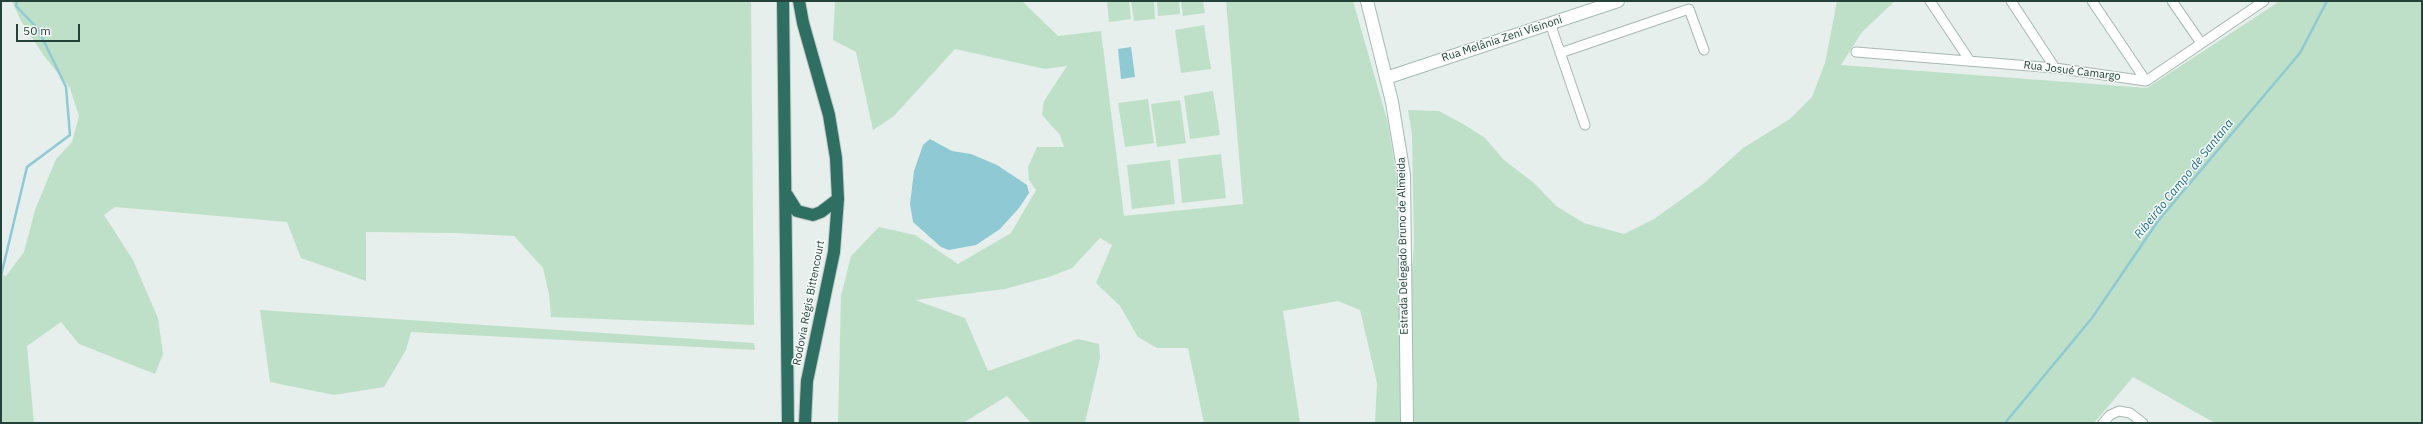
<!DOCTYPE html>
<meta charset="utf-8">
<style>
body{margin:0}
#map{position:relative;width:2423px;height:424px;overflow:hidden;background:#e6efeb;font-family:"IBM Plex Sans",sans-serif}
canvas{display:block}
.frame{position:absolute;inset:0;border:2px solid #24423a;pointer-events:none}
.scale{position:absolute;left:16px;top:24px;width:64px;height:18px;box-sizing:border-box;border:2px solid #24423a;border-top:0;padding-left:5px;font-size:12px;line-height:14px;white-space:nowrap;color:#24423a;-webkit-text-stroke:3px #f7fbf9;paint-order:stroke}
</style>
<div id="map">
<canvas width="2423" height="424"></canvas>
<div class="frame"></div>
<div class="scale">50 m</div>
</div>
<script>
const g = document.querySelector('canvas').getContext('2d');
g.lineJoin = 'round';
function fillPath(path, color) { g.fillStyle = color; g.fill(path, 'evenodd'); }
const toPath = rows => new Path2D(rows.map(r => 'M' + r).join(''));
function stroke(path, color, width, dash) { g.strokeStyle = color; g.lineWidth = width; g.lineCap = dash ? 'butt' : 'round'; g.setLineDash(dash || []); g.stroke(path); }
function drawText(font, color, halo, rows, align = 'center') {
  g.font = font + ' "IBM Plex Sans",sans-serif'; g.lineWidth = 3; g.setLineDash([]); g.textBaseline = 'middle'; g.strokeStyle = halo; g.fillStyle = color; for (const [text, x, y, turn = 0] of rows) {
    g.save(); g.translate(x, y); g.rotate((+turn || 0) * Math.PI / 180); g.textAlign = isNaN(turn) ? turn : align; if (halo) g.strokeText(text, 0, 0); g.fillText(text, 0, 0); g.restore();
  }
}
const green = toPath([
 [12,1,751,1,754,325,551,317,549,294,543,268,514,236,454,233,366,232,366,281,301,258,287,222,115,207,104,215,133,260,158,318,163,354,155,374,79,344,61,322,27,346,34,423,1,423,1,275,6,276,24,252,35,210,56,159,72,142,79,116,70,88,44,56,21,21],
 [835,1,1022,1,1058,36,1101,31,1124,216,1243,204,1226,1,1353,1,1388,123,1397,179,1401,423,1375,423,1377,383,1360,310,1338,301,1283,311,1300,423,1204,423,1188,348,1157,348,1138,337,1120,306,1096,283,1112,245,1100,238,1072,268,1052,276,1005,289,915,300,965,318,988,371,1078,339,1099,344,1100,358,1085,423,1031,423,1007,396,963,423,838,423,841,296,851,256,879,227,915,235,958,264,1011,233,1036,190,1029,180,1028,167,1037,147,1064,147,1060,135,1042,115,1044,101,1067,66,1045,69,955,49,894,116,873,130,856,52,833,40],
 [1107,1,1129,1,1131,19,1109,22],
 [1131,1,1154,1,1155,19,1134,21],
 [1157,1,1179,1,1180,14,1158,16],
 [1181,1,1203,1,1205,13,1183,16],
 [1837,1,1895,1,1862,32,1841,65,2147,88,2280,1,2422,1,2422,423,2215,423,2133,377,2094,423,1412,423,1409,311,1414,244,1412,134,1408,110,1439,111,1465,125,1485,138,1504,160,1534,183,1556,206,1584,223,1624,234,1654,219,1703,184,1743,148,1790,119,1812,97,1825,63],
 [1204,25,1211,69,1181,73,1175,30],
 [1213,91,1220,135,1190,139,1184,96],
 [1148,99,1154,143,1125,147,1118,103],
 [1180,100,1186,143,1157,147,1151,104],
 [1221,154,1226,198,1182,203,1178,159],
 [1170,160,1175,204,1132,209,1127,165],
 [260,310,754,343,755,350,411,332,406,350,384,387,334,395,270,382]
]);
const water = toPath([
 [1131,47,1135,77,1121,79,1118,49],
 [930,139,952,151,971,154,997,165,1027,185,1029,193,1019,208,1000,229,976,245,949,250,941,247,913,222,910,204,914,171,923,145]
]);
const stream = toPath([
 [1,276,27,167,70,135,66,87,38,29,16,6,17,1],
 [2005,423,2092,318,2158,221,2300,53,2327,1]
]);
const street = toPath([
 [1930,1,1970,61],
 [2011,1,2055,68],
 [2092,1,2146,81],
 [2172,1,2201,43],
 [1550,23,1585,125],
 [1856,52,2055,68,2146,81,2264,1],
 [1560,53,1689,9,1704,50],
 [2103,423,2110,415,2119,411,2130,413,2143,423]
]);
const secondary = toPath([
 [1367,1,1392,102,1404,175,1407,423],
 [1386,78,1618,1]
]);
const highway = toPath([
 [783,1,788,423],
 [799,1,803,23,829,115,836,158,838,199,834,252,807,381,805,423],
 [787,195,797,211,813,215,821,212,838,199]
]);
const streetNames = [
 ["Rua Melânia Zeni Visinoni",1502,39,-18],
 ["Rua Josué Camargo",2072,71,7],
 ["Estrada Delegado Bruno de Almeida",1403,246,-91],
 ["Rodovia Régis Bittencourt",809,303,-79]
];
const waterNames = [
 ["Ribeirão Campo de Santana",2184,179,-51]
];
fillPath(green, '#bfe0c8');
fillPath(water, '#8ec9d4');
stroke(stream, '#8ec9d4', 2.5);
stroke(street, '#a8b8b2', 11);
stroke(secondary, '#a4bbb3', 14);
stroke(highway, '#c2cac8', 14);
stroke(street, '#fff', 9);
stroke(secondary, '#fff', 12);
stroke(highway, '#2f6f62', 12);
drawText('11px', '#24423a', '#f7fbf9', streetNames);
drawText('italic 12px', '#1c6f80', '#f7fbf9', waterNames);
</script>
